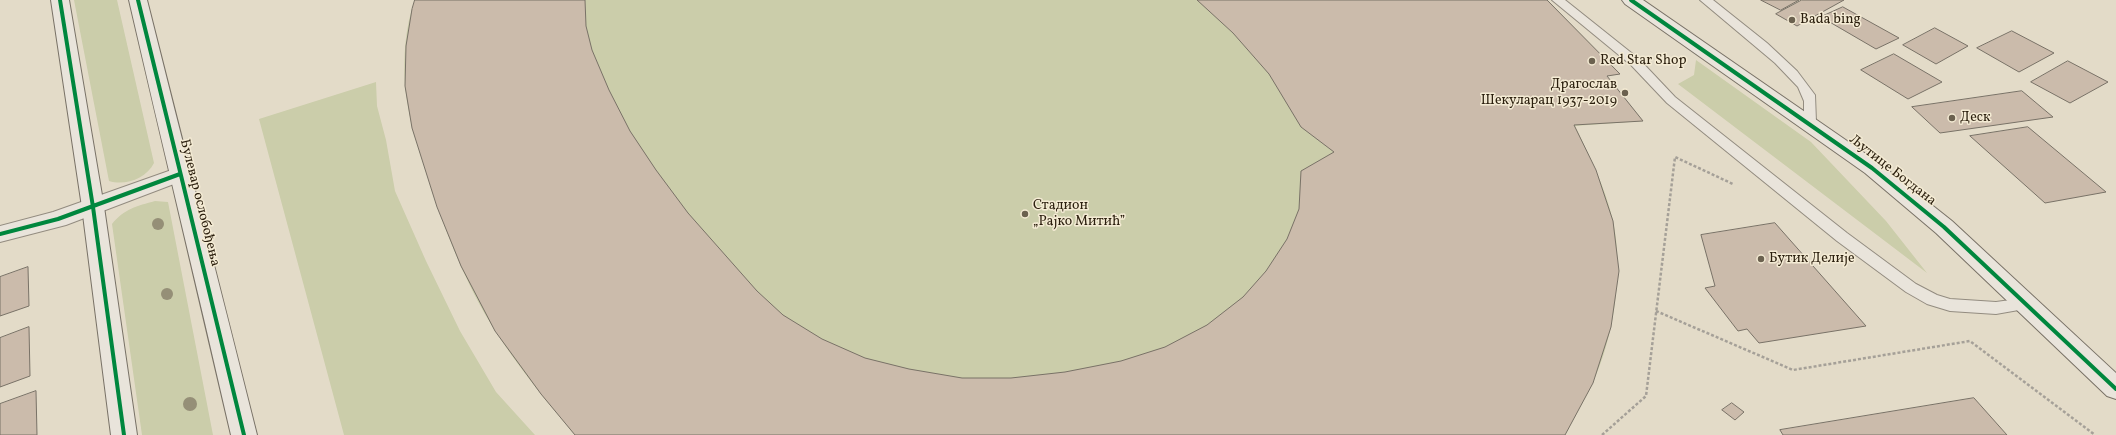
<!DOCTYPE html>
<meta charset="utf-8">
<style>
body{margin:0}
canvas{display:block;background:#e3dbc8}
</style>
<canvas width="2116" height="435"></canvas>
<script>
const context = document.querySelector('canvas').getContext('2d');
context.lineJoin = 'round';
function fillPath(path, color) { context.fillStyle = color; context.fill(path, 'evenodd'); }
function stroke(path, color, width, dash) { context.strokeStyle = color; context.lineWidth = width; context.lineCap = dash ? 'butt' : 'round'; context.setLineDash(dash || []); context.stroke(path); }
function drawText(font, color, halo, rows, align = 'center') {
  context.font = font + ' Vollkorn,serif'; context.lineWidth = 3; context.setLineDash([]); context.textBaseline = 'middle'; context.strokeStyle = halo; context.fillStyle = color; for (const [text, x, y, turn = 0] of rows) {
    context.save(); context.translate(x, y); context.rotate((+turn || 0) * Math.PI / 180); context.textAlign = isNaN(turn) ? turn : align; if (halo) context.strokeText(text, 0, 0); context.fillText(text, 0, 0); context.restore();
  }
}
fillPath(new Path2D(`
 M74,0H117L154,163C146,179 125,186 109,181Z
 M415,0H1547L1620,74L1607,76L1643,121L1575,126C1589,156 1606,188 1613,221C1624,270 1614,339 1592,384C1584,401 1574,418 1565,435H575C547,402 519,368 496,332C465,284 444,228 427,174C417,145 408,117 405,86C403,59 405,26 415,0Z
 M1696,60L1811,142L1886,221L1927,273L1678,84L1694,75Z
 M376,82L377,106L386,140L395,191L426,261L460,331L496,392L535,435H344L259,119Z
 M155,201L168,202L213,435H142L112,224C124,209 137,206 155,201Z`), '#cbcdaa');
const building = new Path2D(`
 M415,0H585L586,26L592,50L609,90L630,131L656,170L688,213L757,291L783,315L822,339L865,358L909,369L962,378H1011L1065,372L1121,361L1165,347L1207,325L1243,297L1266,271L1287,239L1299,209L1301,171L1334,152L1301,127L1269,74L1233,33L1197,0H1547L1620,74L1607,76L1643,121L1574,125L1596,170L1613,221L1619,271L1611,327L1593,383L1565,435H575L541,394L495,331L461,266L437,207L412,128L405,86L406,46L412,9Z
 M1761,0H1799L1781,10Z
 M1802,0H1844L1797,26L1776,14Z
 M1843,7L1899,38L1876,49L1821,17Z
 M1935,28L1968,46L1936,64L1903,45Z
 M2012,31L2054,53L2019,72L1977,48Z
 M1894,54L1942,82L1908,99L1861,70Z
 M2068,61L2108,82L2070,103L2031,82Z
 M2022,91L2053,117L1940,133L1912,107Z
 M2028,127L2106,192L2045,203L1970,136Z
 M1775,223L1866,326L1759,343L1747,329L1738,331L1705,288L1715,286L1701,235Z
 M28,267L29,306L0,316V277Z
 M29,327L30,376L0,387V338Z
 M36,391L37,435H0V404Z
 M1974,398L2007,435H1783L1780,430Z
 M1732,403L1744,412L1735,420L1722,410Z`);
fillPath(building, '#cbbbab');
stroke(building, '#797267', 1);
const lane = new Path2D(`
 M1552,0H1565L1639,59L1675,97L1847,233L1916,284L1937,295L1950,299L1996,302L2025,298L2030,300L2033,304L2030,308L1996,314L1950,311L1927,304L1906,292L1837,241L1667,103L1631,65Z
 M1700,0H1713L1767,43L1797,71L1815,95L1816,122L1815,125H1805L1804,122V101L1798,87L1775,63Z`);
const street = new Path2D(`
 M180,167L187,169L191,174L187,179L66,225L0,242V226L53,212Z`);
const secondary = new Path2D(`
 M51,0H69L104,207L137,435H111L82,207Z
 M129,0H147C183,145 221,290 257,435H231C198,290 162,145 129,0Z
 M1622,0H1643L1879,163L1952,221L2116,373V399L2107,396L1936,233L1865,173L1625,4Z`);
stroke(lane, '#938c80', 2);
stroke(street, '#938c80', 2);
stroke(secondary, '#797267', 2);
stroke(new Path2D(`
 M1656,311L1793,370L1970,341L2095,435
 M1602,435L1646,396L1675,157L1733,184`), '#a5a098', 2.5, [3, 2]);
fillPath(lane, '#e9e4db');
fillPath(street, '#e9e4db');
fillPath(secondary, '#e9e4db');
stroke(new Path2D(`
 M60,0L93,207L124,435
 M138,0C173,145 210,290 244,435
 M1631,0L1872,168L1944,227L2116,389
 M0,234L58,219L180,174`), '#00873e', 4);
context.fillStyle = '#958f77';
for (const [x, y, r] of [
 [158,224,6],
 [167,294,6],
 [190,404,7]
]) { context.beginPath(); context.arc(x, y, r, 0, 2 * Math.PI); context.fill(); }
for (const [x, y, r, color] of [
 [1792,20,4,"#6b614f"],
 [1592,61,4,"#6b614f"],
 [1625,93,4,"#6b614f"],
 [1952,118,4,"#6b614f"],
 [1025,214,4,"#6b614f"],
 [1761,259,4,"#6b614f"]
]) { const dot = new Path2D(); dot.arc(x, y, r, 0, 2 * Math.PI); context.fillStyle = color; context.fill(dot); stroke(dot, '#f4ebd4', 1.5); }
drawText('14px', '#2b1f0e', '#f4ebd4', [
 ["Bada bing",1800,20],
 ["Red Star Shop",1600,61],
 ["Драгослав",1617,85,"right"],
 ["Шекуларац 1937-2019",1617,101,"right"],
 ["Деск",1960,118],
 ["Стадион",1033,206],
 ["„Рајко Митић”",1033,222],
 ["Бутик Делије",1769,259]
], 'left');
drawText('14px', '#2b1f0e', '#f4ebd4', [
 ["Љутице Богдана",1892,171,38],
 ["Булевар ослобођења",199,203,76]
]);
</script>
